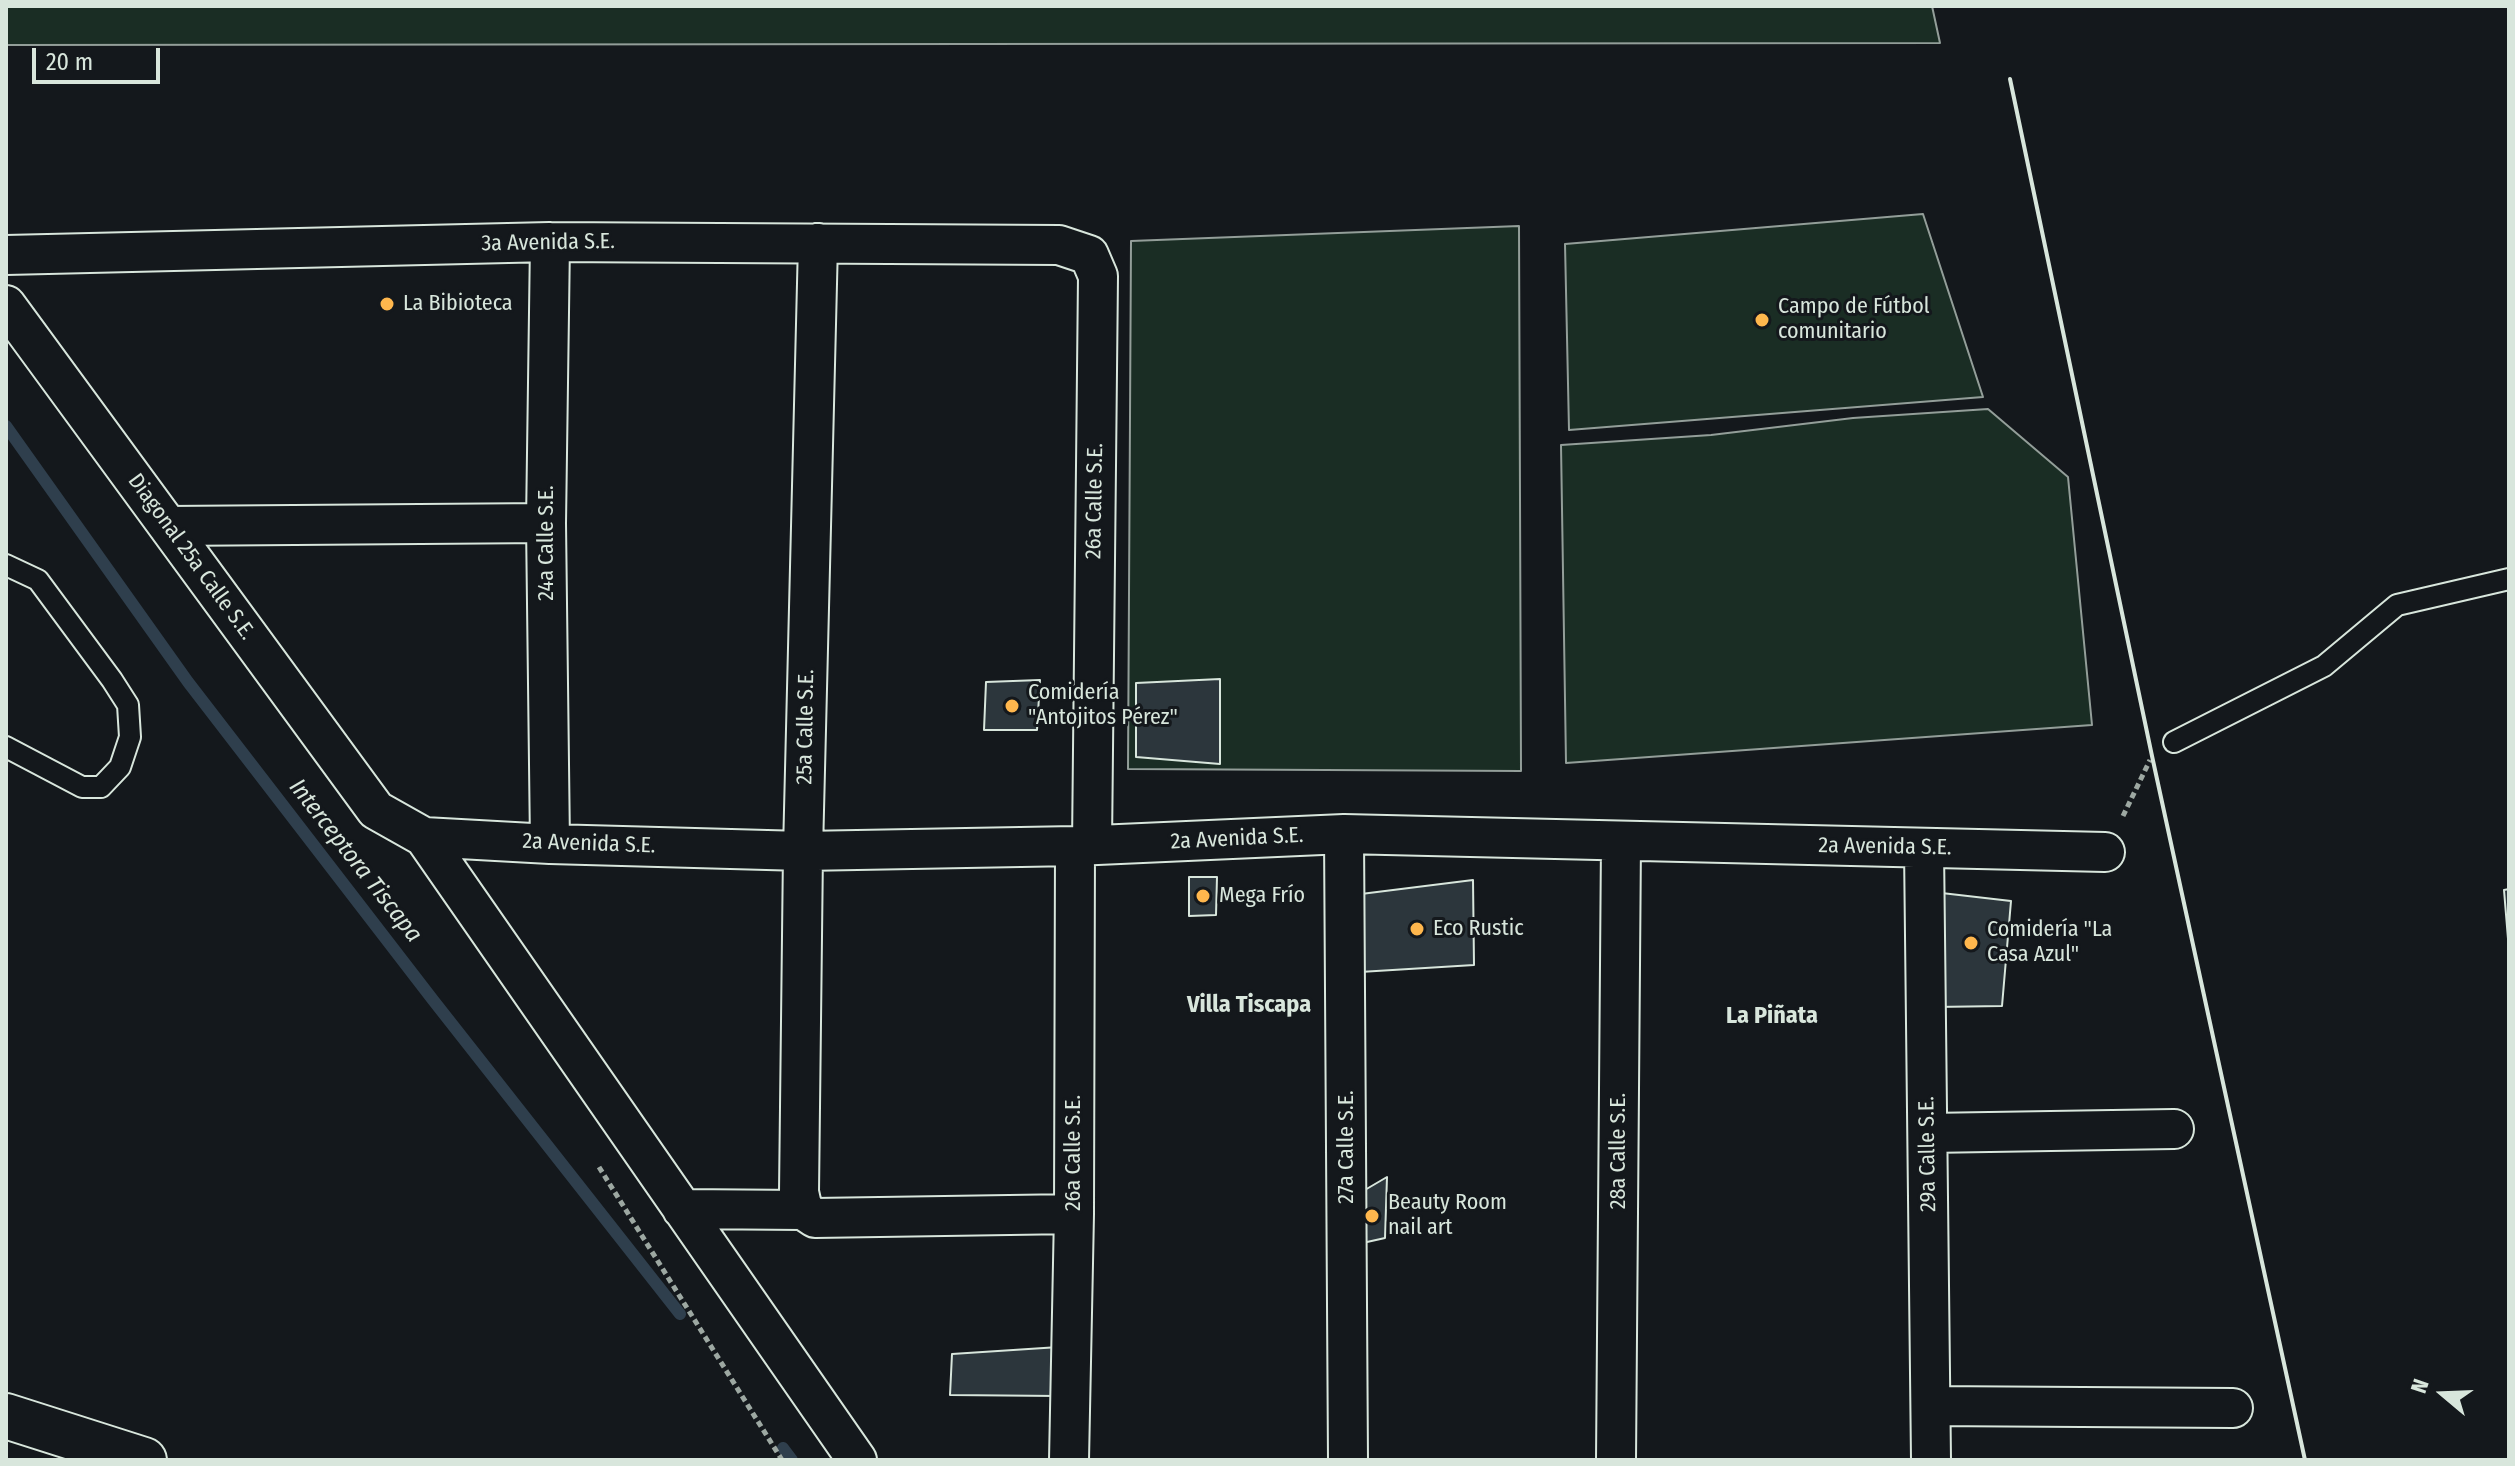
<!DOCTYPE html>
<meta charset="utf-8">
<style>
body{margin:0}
#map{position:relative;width:2515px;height:1466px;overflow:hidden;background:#14181c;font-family:"Fira Sans Condensed",sans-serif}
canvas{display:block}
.frame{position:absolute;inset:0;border:8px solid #d8e6dc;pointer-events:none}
.north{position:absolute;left:2403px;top:1354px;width:80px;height:80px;-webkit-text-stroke:6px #14181c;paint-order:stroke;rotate:289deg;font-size:22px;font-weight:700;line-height:32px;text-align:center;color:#d8e6dc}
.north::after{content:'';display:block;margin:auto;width:28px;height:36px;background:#d8e6dc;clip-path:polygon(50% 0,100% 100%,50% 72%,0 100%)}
.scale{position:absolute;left:32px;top:48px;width:128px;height:36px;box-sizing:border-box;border:4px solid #d8e6dc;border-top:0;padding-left:10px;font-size:24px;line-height:28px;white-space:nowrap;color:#d8e6dc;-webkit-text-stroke:6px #14181c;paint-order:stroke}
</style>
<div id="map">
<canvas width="2515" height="1466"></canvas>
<div class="frame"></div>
<div class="north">N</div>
<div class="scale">20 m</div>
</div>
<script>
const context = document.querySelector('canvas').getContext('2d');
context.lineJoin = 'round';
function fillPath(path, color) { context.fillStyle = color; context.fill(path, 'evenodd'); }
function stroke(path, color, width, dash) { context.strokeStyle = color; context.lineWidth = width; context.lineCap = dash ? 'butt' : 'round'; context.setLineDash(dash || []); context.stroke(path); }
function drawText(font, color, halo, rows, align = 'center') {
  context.font = font + ' "Fira Sans Condensed",sans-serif'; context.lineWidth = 6; context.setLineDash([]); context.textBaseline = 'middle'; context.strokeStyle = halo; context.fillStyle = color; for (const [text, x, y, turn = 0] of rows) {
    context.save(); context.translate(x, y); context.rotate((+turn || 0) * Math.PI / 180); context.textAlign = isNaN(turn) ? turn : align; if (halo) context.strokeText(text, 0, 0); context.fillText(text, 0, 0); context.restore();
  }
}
const green = new Path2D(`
 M6,6H1932L1940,43L6,45Z
 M1923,214L1983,397L1569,430L1565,244Z
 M1519,226L1521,771L1128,769L1131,241Z
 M1988,409L2068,477L2092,725L1566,763L1561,445L1711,435L1853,418Z`);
fillPath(green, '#1a2d24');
stroke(green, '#939e99', 2);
stroke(new Path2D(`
 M6,426L188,682L433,1000L680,1314
 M783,1448L792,1460`), '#2f3f4d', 12);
const building = new Path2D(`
 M1220,679V764L1136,757V683Z
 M1040,680L1037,730H984L986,682Z
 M1189,877H1217L1216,915L1189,916Z
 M1473,880L1474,965L1360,972L1361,894Z
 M2509,889V951L2504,890Z
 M1933,892L2011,901L2002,1006L1934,1007Z
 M1387,1177L1385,1238L1358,1244V1194Z
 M1059,1347L1058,1396L950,1395L952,1354Z`);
fillPath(building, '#2c363c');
stroke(building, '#d8e6dc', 2);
const service = new Path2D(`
 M6,565L38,580L112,680L128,705L130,737L120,767L101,787H82L6,747
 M2174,742L2324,666L2397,605L2509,579`);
const minor = new Path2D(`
 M550,242L546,523L550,844
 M6,255L550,242L1059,245L1089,255L1098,276L1092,845
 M6,305L376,810L424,837L550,844L803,851L1075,846L1344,834L2105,852
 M168,526L546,523
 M1344,834L1348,1460
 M424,837L857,1460
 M1924,848L1931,1460
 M1928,1133L2174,1129
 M682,1209L803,1210L815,1218L1074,1214
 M803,1210L799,1192L803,851L818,243
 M1931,1406L2233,1408
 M1069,1460L1074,1214L1075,846
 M1616,1460L1621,841`);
const secondary = new Path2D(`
 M6,1416L144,1460`);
stroke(service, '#d8e6dc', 24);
stroke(minor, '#d8e6dc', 42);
stroke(secondary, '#d8e6dc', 48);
stroke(new Path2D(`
 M2123,816L2150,760
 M599,1167L782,1460`), '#9da8a2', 5, [6, 4]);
stroke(service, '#14181c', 20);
stroke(minor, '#14181c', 38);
stroke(secondary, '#14181c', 44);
stroke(new Path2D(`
 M2010,79L2152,756L2305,1460`), '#d8e6dc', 4);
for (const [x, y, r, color] of [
 [387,304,8,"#ffb74d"],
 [1762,320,8,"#ffb74d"],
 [1012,706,8,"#ffb74d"],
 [1203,896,8,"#ffb74d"],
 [1417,929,8,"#ffb74d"],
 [1971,943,8,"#ffb74d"],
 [1372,1216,8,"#ffb74d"]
]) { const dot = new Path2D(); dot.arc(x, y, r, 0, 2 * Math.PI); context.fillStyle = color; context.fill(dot); stroke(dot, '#14181c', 3); }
drawText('22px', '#d8e6dc', '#14181c', [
 ["3a Avenida S.E.",548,243,-1],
 ["26a Calle S.E.",1095,501,-89],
 ["24a Calle S.E.",547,543,-90],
 ["Diagonal 25a Calle S.E.",191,557,54],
 ["25a Calle S.E.",806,727,-89],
 ["2a Avenida S.E.",1237,839,-3],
 ["2a Avenida S.E.",589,844,2],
 ["2a Avenida S.E.",1885,847,1],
 ["27a Calle S.E.",1347,1147,-90],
 ["28a Calle S.E.",1619,1151,-90],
 ["26a Calle S.E.",1074,1153,-90],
 ["29a Calle S.E.",1928,1154,-91]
]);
drawText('22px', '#d8e6dc', '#14181c', [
 ["La Bibioteca",403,304],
 ["Campo de Fútbol",1778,307],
 ["comunitario",1778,332],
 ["Comidería",1028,693],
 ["\"Antojitos Pérez\"",1028,718],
 ["Mega Frío",1219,896],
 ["Eco Rustic",1433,929],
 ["Comidería \"La",1987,930],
 ["Casa Azul\"",1987,955],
 ["Beauty Room",1388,1203],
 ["nail art",1388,1228]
], 'left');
drawText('italic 24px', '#d8e6dc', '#14181c', [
 ["Interceptora Tiscapa",355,861,52]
]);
drawText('bold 24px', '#d8e6dc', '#14181c', [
 ["Villa Tiscapa",1249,1005],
 ["La Piñata",1772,1016]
]);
</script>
